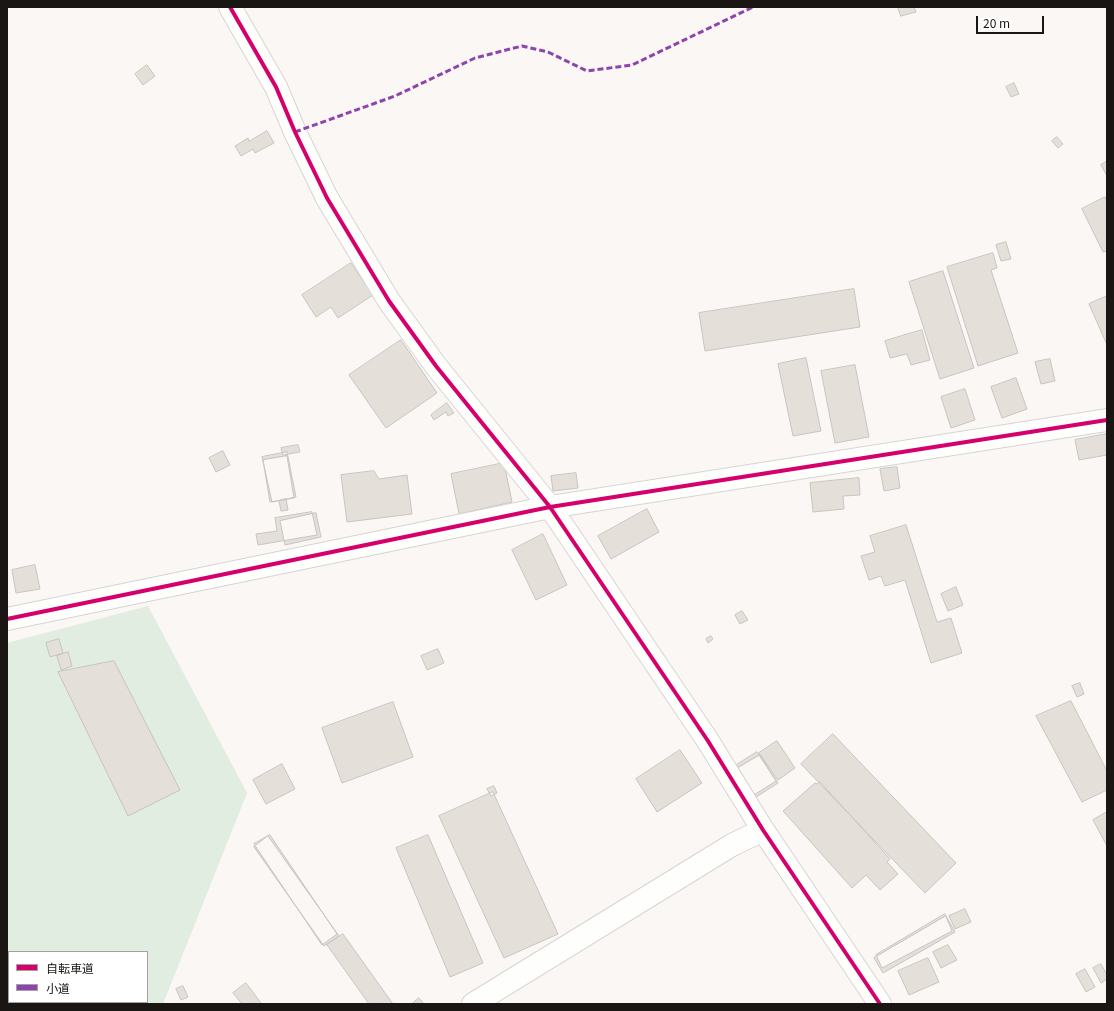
<!DOCTYPE html>
<meta charset="utf-8">
<style>
body{margin:0}
#map{position:relative;width:1114px;height:1011px;overflow:hidden;background:#faf7f4;font-family:Georgia,"Noto Sans JP",serif}
canvas{display:block}
.frame{position:absolute;inset:0;border:8px solid #191613;pointer-events:none}
.legend{position:absolute;left:8px;top:951px;width:140px;height:52px;box-sizing:border-box;background:#fff;border:1px solid #a3a2a1;margin:0;padding:5px 7px;list-style:none;font-size:12px;color:#191613}
.legend li{display:flex;align-items:center;gap:8px;height:20px}
.legend b{width:20px;border:1px solid #a3a2a1}
.scale{position:absolute;left:976px;top:16px;width:68px;height:18px;box-sizing:border-box;border:2px solid #191613;border-top:0;padding-left:5px;font-size:12px;line-height:14px;white-space:nowrap;color:#191613;-webkit-text-stroke:3px #fff;paint-order:stroke}
</style>
<div id="map">
<canvas width="1114" height="1011"></canvas>
<div class="frame"></div>
<ul class="legend">
<li><b style="height:5px;background:#d6006c"></b>自転車道</li>
<li><b style="height:5px;background:#8e44ad"></b>小道</li>
</ul>
<div class="scale">20 m</div>
</div>
<script>
const context = document.querySelector('canvas').getContext('2d');
context.lineJoin = 'round';
function fillPath(path, color) { context.fillStyle = color; context.fill(path, 'evenodd'); }
function stroke(path, color, width, dash) { context.strokeStyle = color; context.lineWidth = width; context.lineCap = dash ? 'butt' : 'round'; context.setLineDash(dash || []); context.stroke(path); }
fillPath(new Path2D(`
 M148,606L247,793L163,1004H7V643ZM9,952H147V1002H9Z`), '#e0ede0');
const building = new Path2D(`
 M898,7H914L916,12L901,16Z
 M147,65L155,76L143,85L135,74Z
 M1014,83L1019,94L1011,97L1006,87Z
 M267,131L274,143L255,153L253,149L241,156L235,146L248,138L249,141Z
 M1057,137L1063,144L1058,148L1052,141Z
 M1107,161V176L1101,165Z
 M1105,197L1107,202V251L1103,252L1082,209Z
 M1006,242L1011,259L1001,261L996,245Z
 M993,253L997,268L991,270L1018,353L978,366L947,267Z
 M351,263L373,295L338,318L331,307L316,317L302,295Z
 M943,271L974,368L940,379L909,282Z
 M854,289L860,327L705,351L699,313Z
 M1107,296V345L1089,304Z
 M922,330L930,360L911,365L907,354L890,358L885,341Z
 M401,340L437,393L386,428L349,375Z
 M806,358L821,431L793,436L778,364Z
 M1050,359L1055,381L1041,384L1035,362Z
 M855,365L869,437L835,443L821,371Z
 M1016,378L1027,409L1002,418L991,387Z
 M965,389L975,420L951,428L941,397Z
 M447,403L454,413L448,416L446,412L434,420L431,415Z
 M1107,434V455L1079,460L1075,440Z
 M298,445L300,452L283,455L281,448Z
 M223,451L230,465L216,472L209,458Z
 M287,452L296,497L272,502L262,457Z
 M287,456L294,498L270,502L263,460Z
 M504,463L512,502L459,514L451,474Z
 M897,467L900,488L884,491L880,469Z
 M374,471L379,479L407,475L412,514L347,522L341,475Z
 M576,473L578,488L553,491L551,476Z
 M859,478L860,495L843,496L844,509L813,512L810,483Z
 M286,499L288,510L281,511L279,501Z
 M647,509L659,532L611,559L598,536Z
 M312,512L317,535L258,545L256,534L277,531L275,518Z
 M316,513L321,537L285,545L280,521Z
 M906,525L937,622L951,618L962,653L931,663L905,580L885,586L881,576L869,580L861,556L875,552L870,536Z
 M543,534L567,585L536,600L512,550Z
 M35,565L40,589L16,593L12,570Z
 M956,587L963,605L948,611L941,594Z
 M742,611L748,620L740,624L735,615Z
 M711,636L713,639L708,643L706,639Z
 M59,639L63,653L50,657L46,643Z
 M438,649L444,663L427,670L421,656Z
 M68,652L72,666L61,670L57,656Z
 M114,661L180,790L128,816L58,672Z
 M1080,683L1084,694L1077,697L1072,686Z
 M1071,701L1107,771V790L1082,802L1036,716Z
 M393,702L413,757L342,783L322,728Z
 M833,734L956,863L925,893L801,764Z
 M777,741L795,768L778,780L759,753Z
 M680,750L702,783L657,812L636,779Z
 M757,752L776,781L754,795L735,766Z
 M760,755L778,783L756,797L738,768Z
 M282,764L295,789L266,804L253,780Z
 M820,782L890,859L887,862L898,874L880,890L866,875L852,888L783,811L815,783L817,784Z
 M494,786L497,793L491,796L487,789Z
 M493,792L558,934L504,958L439,816Z
 M1107,812V846L1093,820Z
 M270,835L337,934L322,945L254,844Z
 M428,835L483,963L450,977L396,848Z
 M268,836L339,936L324,946L254,847Z
 M965,909L971,922L955,929L949,916Z
 M945,914L952,931L882,968L876,955Z
 M946,916L955,932L883,973L874,958Z
 M343,934L393,1004H369L327,945Z
 M948,945L957,960L941,968L933,952Z
 M928,958L939,982L909,995L898,971Z
 M1101,964L1107,975V979L1101,983L1093,968Z
 M1085,969L1095,987L1086,992L1076,974Z
 M246,983L261,1003L260,1004H242L233,993Z
 M183,986L188,997L181,1000L176,989Z
 M419,998L424,1004H412Z`);
fillPath(building, '#e4e0d9');
stroke(building, '#c7c4c1', 1);
const minor = new Path2D(`
 M230,7L276,87L295,132L327,198L389,301L436,366L550,507L708,741L763,830L880,1004
 M7,619L550,507L1107,420
 M473,1004L732,845L763,830`);
stroke(minor, '#d7d5d2', 24);
stroke(minor, '#fefefd', 22);
stroke(new Path2D(`
 M295,132L395,96L475,58L522,46L548,52L587,71L632,65L753,7`), '#8e44ad', 3, [6, 3]);
stroke(new Path2D(`
 M230,7L276,87L295,132L327,198L389,301L436,366L550,507L708,741L763,830L880,1004
 M7,619L550,507L1107,420`), '#d6006c', 4);
</script>
